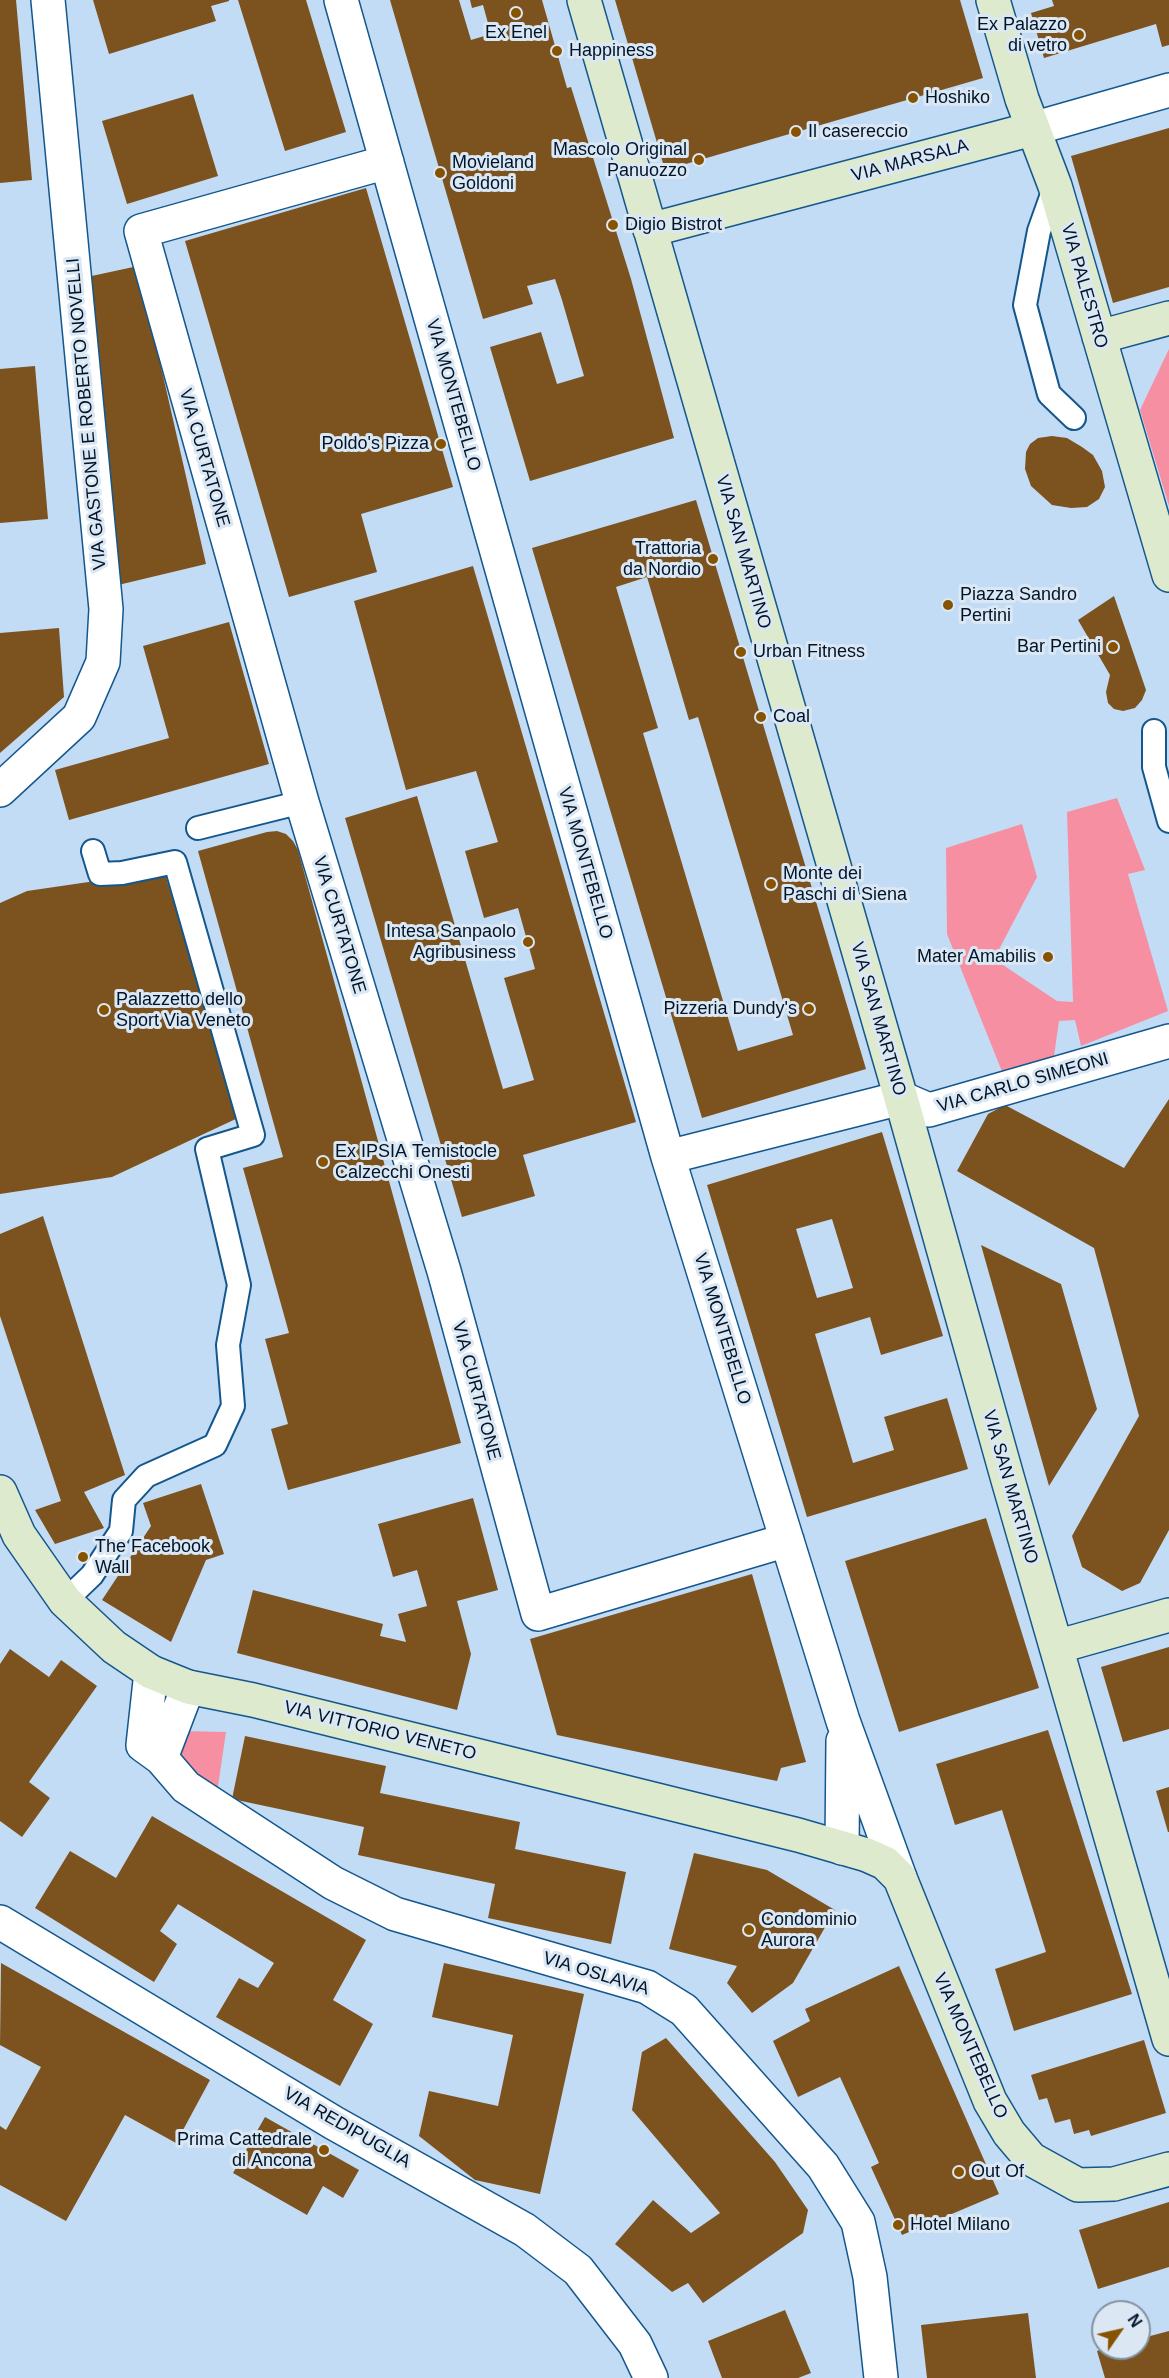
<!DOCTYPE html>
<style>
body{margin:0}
#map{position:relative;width:1169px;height:2378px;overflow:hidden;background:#c3dcf5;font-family:Helvetica,sans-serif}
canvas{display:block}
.north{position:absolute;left:1091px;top:2300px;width:60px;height:60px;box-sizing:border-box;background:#dbe8f4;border:2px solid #8393a3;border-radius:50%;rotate:56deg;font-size:16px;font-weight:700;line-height:24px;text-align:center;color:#00142a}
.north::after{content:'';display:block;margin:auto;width:21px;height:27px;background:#875300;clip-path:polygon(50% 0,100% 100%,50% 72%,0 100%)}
</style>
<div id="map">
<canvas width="1169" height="2378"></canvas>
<div class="north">N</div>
</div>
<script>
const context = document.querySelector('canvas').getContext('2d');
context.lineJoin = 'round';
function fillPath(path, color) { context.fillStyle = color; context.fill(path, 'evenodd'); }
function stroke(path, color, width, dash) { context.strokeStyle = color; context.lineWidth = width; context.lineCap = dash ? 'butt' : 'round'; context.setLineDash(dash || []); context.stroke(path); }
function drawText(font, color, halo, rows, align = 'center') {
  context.font = font + ' Helvetica,sans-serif'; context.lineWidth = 6; context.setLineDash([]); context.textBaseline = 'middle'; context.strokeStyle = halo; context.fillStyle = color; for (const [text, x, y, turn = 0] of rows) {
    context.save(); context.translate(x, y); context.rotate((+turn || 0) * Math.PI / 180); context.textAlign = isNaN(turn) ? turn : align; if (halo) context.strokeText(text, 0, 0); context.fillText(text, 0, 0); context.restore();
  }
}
fillPath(new Path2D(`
 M1169,349V506L1140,410Z
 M1117,798L1145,870L1128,874L1168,1011L1081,1046L1075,1020L1059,1021L1054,1056L1003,1074L947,934L946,848L1022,824L1037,877L994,959L1057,1001L1073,1002L1067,812Z
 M180,1731L226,1732L217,1793L173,1764Z`), '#f68fa2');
fillPath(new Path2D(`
 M0,0H16L32,180L0,183Z
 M93,0H229V1L211,6L216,21L109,54Z
 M238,0H306L346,132L285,151Z
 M390,0H459L471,40L491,34L483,5L472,8L470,0H542L567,88L571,87L631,279L674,438L530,481L490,347L541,332L557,384L584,376L562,300L555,279L527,286L533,304L483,319Z
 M615,0H960L983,78L665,170Z
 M1052,0H1169V45L1162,47L1156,24L1044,58L1031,13L1054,6Z
 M193,94L218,176L127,204L102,121Z
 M1169,128V287L1113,303L1071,156Z
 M366,188L453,487L361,514L377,572L289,597L185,241Z
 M138,266L206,564L114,586L87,277Z
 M35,366L48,519L0,523V369Z
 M1052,436L1067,438L1082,447L1093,455L1102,471L1105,487L1099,499L1087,507L1071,508L1052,505L1031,486L1025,469L1026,452L1030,444L1038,438Z
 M696,500L866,1069L702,1118L532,548ZM647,577L689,720L698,717L793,1035L738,1051L643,733L658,728L616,587Z
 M473,566L636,1122L523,1155L535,1196L462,1217L345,818L417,796L503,1089L534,1080L504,978L535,969L518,908L484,918L465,851L498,842L476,771L406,790L354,601Z
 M1114,596L1146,690L1142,700L1135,708L1123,711L1114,709L1108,703L1106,692L1110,675L1078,620Z
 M229,622L269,764L69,820L55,770L169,738L143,646Z
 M59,628L64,697L0,753V633Z
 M277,831L286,834L293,841L298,850L461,1443L288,1490L271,1429L288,1424L265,1339L289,1333L243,1168L283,1157L198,851L267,832Z
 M164,871L240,1117L112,1177L0,1194V903L27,891Z
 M1169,1099V1530L1140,1583L1122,1591L1082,1567L1072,1536L1139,1416L1094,1248L957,1171L988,1114L1005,1105L1124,1168Z
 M882,1132L943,1336L881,1355L870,1317L815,1334L853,1463L894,1450L884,1417L947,1398L968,1469L807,1517L707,1185ZM832,1219L853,1288L817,1298L796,1229Z
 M43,1216L125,1475L84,1492L104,1528L55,1544L35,1510L61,1501L0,1316V1234Z
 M981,1245L1061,1284L1097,1409L1049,1486Z
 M201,1484L224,1554L206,1560L171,1642L102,1600L151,1526L143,1503Z
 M473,1498L498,1590L457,1601L471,1654L457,1710L237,1653L253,1590L383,1624L380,1636L406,1642L398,1614L427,1606L417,1570L393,1577L378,1524Z
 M986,1518L1039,1688L899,1732L845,1561Z
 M752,1574L806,1762L781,1768L777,1781L557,1735L530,1639Z
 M1169,1647V1729L1123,1742L1101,1667Z
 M10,1649L49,1677L61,1660L97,1686L29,1782L50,1798L22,1837L0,1821V1664Z
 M1048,1730L1132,1994L1014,2031L995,1969L1046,1952L1002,1810L955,1825L936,1764Z
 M245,1736L386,1766L380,1793L520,1822L515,1849L626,1872L611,1944L488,1918L495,1884L358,1855L364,1827L232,1799Z
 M1169,1787V1832H1168L1156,1791Z
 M152,1816L366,1940L333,2000L373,2024L340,2086L216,2017L239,1978L258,1988L274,1963L178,1904L160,1931L177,1944L154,1982L35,1908L70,1851L116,1878Z
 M694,1853L767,1870L835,1910L793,1983L752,2013L727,1983L737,1966L669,1949Z
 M1,1963L210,2080L176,2143L125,2115L66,2221L0,2185V2126L6,2130L41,2067L0,2045Z
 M444,1963L584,1994L540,2194L475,2180L419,2136L429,2091L498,2106L513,2035L432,2017Z
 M899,1966L999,2194L902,2235L871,2167L879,2163L840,2077L798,2097L773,2041L810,2021L805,2009Z
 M666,2038L775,2162L808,2210L803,2233L703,2303L688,2283L672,2292L615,2244L653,2200L691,2233L720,2213L632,2110L642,2052Z
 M1144,2040L1166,2113L1091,2136L1089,2130L1074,2134L1070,2119L1055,2123L1047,2098L1039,2100L1031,2075Z
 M265,2117L359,2170L343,2198L323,2186L307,2215L233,2173Z
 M1169,2202V2267L1098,2289L1079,2230Z
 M785,2310L811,2373L798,2378H722L708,2341Z
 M1028,2313L1036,2378H927L921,2325Z
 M1169,2331V2378H1105L1097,2351L1106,2348H1139V2339Z`), '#7c521e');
const lane = new Path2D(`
 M1055,186L1039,231L1025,305L1049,394L1074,418
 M1154,731V767L1169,821
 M198,828L302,802
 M65,1601L92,1575L121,1531L124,1500L146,1476L215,1445L233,1406L228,1345L239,1285L207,1149L253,1135L175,862L122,873L100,874L93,851`);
const street = new Path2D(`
 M341,0L668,1157L843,1721L900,1878
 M1032,129L1169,90
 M387,162L141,231L302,802L444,1271L538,1614L787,1540
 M0,790L79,717L103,662L106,609L48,0
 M668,1157L901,1098L929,1110L1169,1041
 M151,1672L143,1745L161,1758
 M188,1687L161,1758L186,1787L333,1883L395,1914L647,1987L684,2010L823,2166L858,2222L870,2277L881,2378
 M842,1848L843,1741
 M0,1922L334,2123L525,2230L578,2270L635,2344L651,2378`);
const secondary = new Path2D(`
 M584,0L901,1098L1008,1480L1169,2039
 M993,0L1022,99L1055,186L1169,575
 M650,230L1032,129
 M1099,337L1169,318
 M0,1492L19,1535L65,1601L114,1647L151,1672L188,1687L253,1700L798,1835L867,1855L885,1863L900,1878L990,2101L1009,2133L1031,2159L1078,2185L1114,2184L1169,2169
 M1056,1647L1169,1615`);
stroke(lane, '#14578d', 26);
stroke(street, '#14578d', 36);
stroke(secondary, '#14578d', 36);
stroke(lane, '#fff', 22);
stroke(street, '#fff', 33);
stroke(secondary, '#ddeacd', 33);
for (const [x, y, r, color] of [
 [516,13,6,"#875300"],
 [1079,35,6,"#875300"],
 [557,51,6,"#875300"],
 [913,98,6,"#875300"],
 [796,132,6,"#875300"],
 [699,160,6,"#875300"],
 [440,173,6,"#875300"],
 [613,225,6,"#875300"],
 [441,444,6,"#875300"],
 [713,559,6,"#875300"],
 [948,605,6,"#875300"],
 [1113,647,6,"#875300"],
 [741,652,6,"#875300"],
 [761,717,6,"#875300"],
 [771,884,6,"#875300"],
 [528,942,6,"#875300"],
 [1048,957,6,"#875300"],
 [809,1009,6,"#875300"],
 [104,1010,6,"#875300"],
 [323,1162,6,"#875300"],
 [83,1557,6,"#875300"],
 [749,1930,6,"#875300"],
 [324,2150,6,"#875300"],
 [959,2172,6,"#875300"],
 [898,2225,6,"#875300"]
]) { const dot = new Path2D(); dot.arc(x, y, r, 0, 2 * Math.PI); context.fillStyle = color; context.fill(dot); stroke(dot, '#dbe8f4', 2); }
drawText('18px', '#00142a', '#dbe8f4', [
 ["Ex Palazzo",1067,25,"right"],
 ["di vetro",1067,46,"right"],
 ["Ex Enel",516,33,"center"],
 ["Happiness",569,51],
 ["Hoshiko",925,98],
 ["Il casereccio",808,132],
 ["Mascolo Original",687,150,"right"],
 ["Panuozzo",687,171,"right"],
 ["Movieland",452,163],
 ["Goldoni",452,184],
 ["Digio Bistrot",625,225],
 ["Poldo's Pizza",429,444,"right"],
 ["Trattoria",701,549,"right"],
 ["da Nordio",701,570,"right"],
 ["Piazza Sandro",960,595],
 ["Pertini",960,616],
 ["Bar Pertini",1101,647,"right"],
 ["Urban Fitness",753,652],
 ["Coal",773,717],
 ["Monte dei",783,874],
 ["Paschi di Siena",783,895],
 ["Intesa Sanpaolo",516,932,"right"],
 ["Agribusiness",516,953,"right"],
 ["Mater Amabilis",1036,957,"right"],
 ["Palazzetto dello",116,1000],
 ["Sport Via Veneto",116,1021],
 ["Pizzeria Dundy's",797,1009,"right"],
 ["Ex IPSIA Temistocle",335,1152],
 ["Calzecchi Onesti",335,1173],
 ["The Facebook",95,1547],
 ["Wall",95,1568],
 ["Condominio",761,1920],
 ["Aurora",761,1941],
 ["Prima Cattedrale",312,2140,"right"],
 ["di Ancona",312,2161,"right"],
 ["Out Of",971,2172],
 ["Hotel Milano",910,2225]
], 'left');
drawText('18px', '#00142a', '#dbe8f4', [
 ["VIA MARSALA",910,161,-15],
 ["VIA PALESTRO",1084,286,74],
 ["VIA MONTEBELLO",453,395,74],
 ["VIA GASTONE E ROBERTO NOVELLI",87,414,-95],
 ["VIA CURTATONE",204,458,74],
 ["VIA SAN MARTINO",743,552,74],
 ["VIA MONTEBELLO",585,863,74],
 ["VIA CURTATONE",339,925,73],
 ["VIA SAN MARTINO",878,1019,74],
 ["VIA CARLO SIMEONI",1023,1083,-16],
 ["VIA MONTEBELLO",722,1329,73],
 ["VIA CURTATONE",476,1391,75],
 ["VIA SAN MARTINO",1010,1487,74],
 ["VIA VITTORIO VENETO",380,1731,14],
 ["VIA OSLAVIA",596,1974,17],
 ["VIA MONTEBELLO",970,2046,66],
 ["VIA REDIPUGLIA",347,2128,30]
]);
</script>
